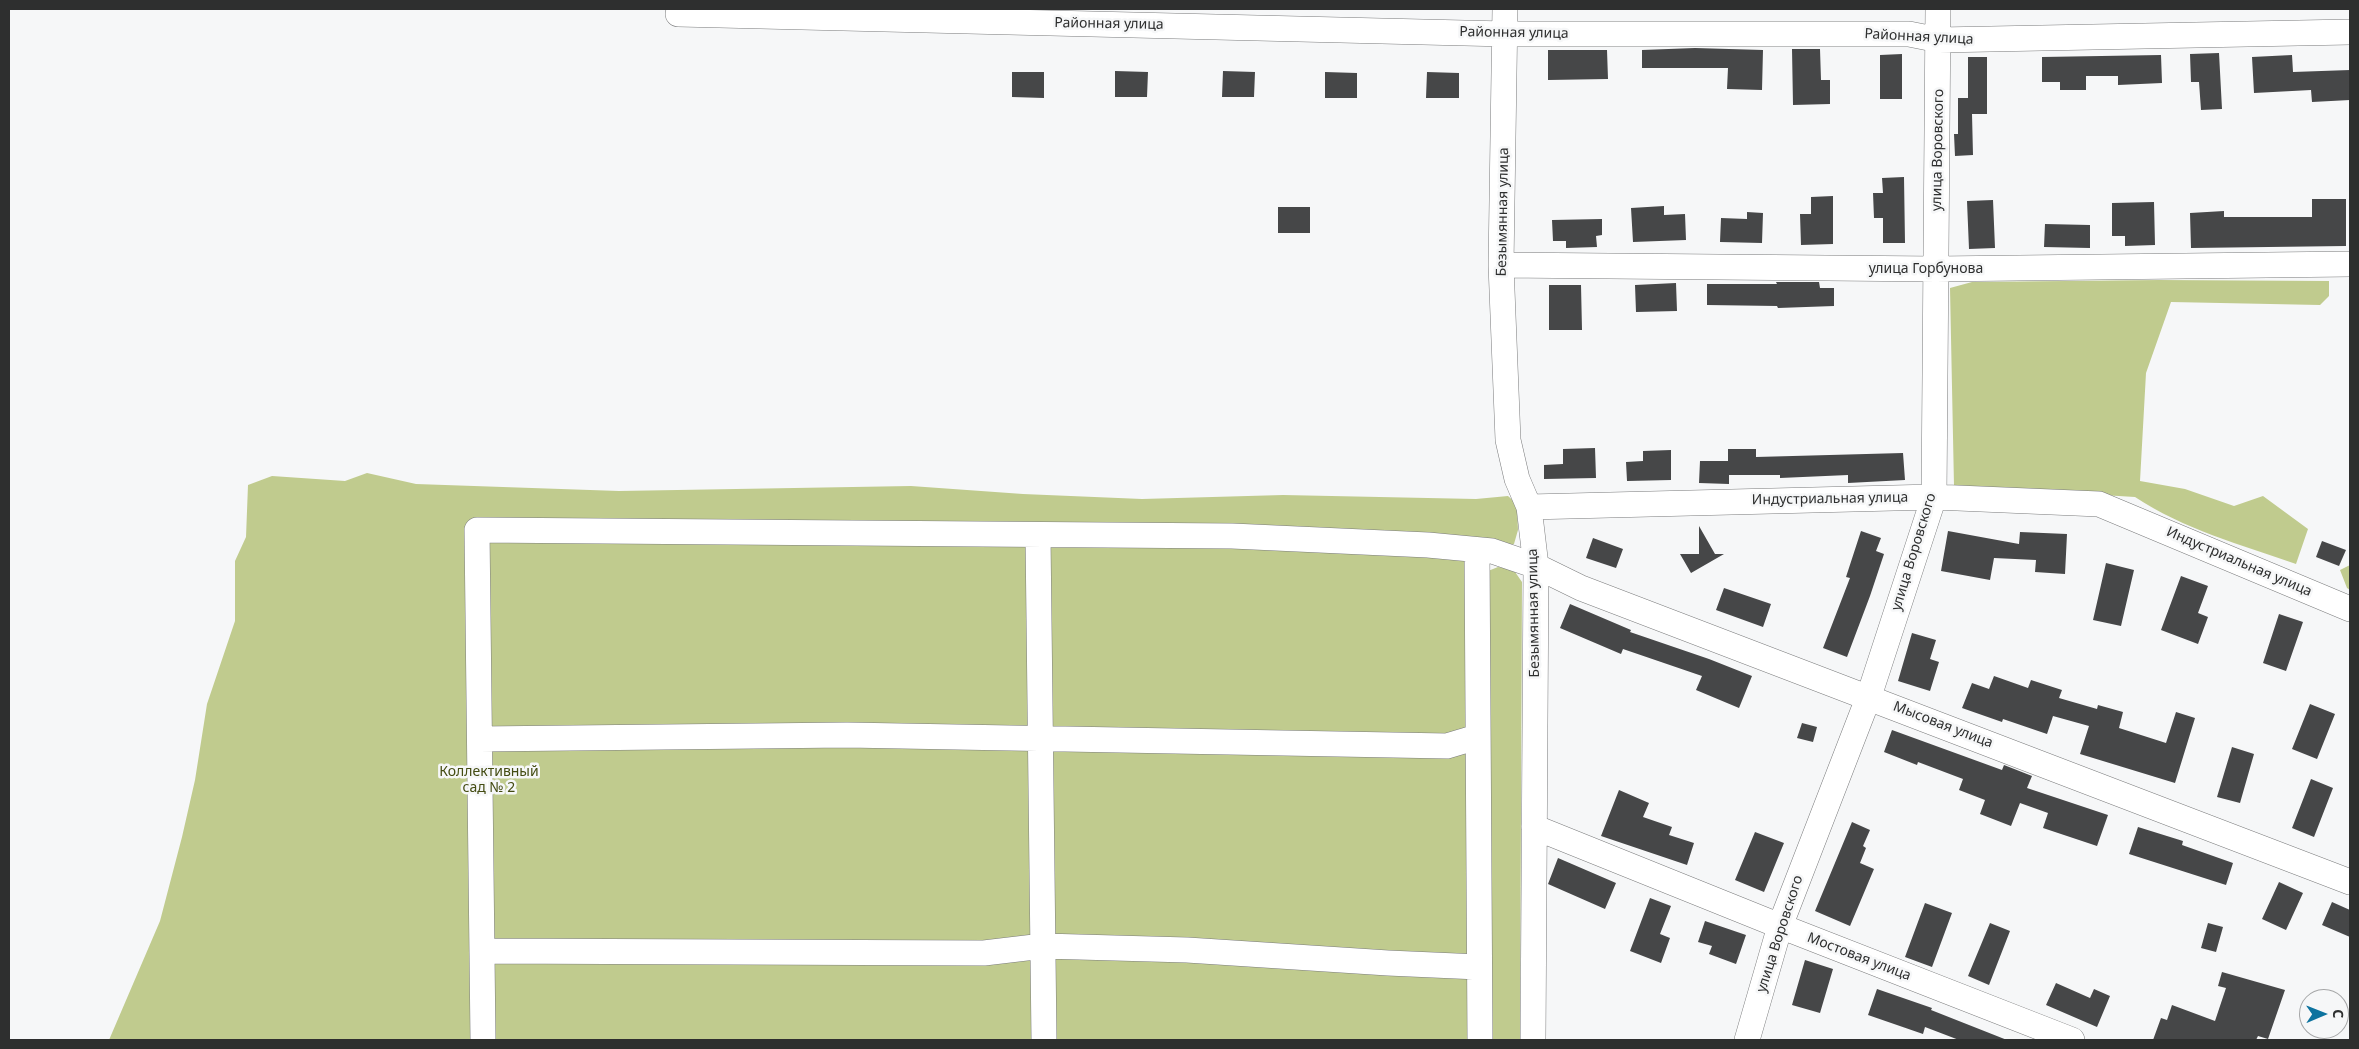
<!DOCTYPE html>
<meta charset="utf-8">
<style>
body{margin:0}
#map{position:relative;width:2359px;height:1049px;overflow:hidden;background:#f6f7f8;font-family:"Noto Sans",sans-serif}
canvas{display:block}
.frame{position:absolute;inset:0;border:10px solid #2e2f2f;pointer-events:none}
.north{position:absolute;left:2299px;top:989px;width:50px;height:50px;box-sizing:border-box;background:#f6f7f8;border:1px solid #a6a7a8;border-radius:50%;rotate:89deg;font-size:14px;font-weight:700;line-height:20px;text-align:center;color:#2e2f2f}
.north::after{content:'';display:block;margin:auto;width:18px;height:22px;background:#0d739f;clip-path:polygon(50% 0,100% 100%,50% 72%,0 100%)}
</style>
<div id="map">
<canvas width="2359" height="1049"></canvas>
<div class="frame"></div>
<div class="north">С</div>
</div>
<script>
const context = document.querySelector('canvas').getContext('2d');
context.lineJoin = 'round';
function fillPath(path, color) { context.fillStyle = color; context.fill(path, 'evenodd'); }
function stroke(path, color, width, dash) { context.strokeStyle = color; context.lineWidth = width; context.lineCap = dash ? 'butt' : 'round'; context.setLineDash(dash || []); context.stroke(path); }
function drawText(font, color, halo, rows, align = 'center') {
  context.font = font + ' "Noto Sans",sans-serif'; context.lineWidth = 5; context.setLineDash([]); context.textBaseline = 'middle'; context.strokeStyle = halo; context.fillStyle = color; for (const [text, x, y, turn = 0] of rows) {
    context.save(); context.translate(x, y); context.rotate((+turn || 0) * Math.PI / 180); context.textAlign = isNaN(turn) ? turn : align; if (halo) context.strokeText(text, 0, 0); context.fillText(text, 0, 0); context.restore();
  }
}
fillPath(new Path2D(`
 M2159,280L2329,281V296L2320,305L2171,302L2146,373L2140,481L2185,489L2234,506L2263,496L2308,529L2296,564C2242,545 2183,529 2135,497L1954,486L1950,288L1972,282Z
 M367,473L416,484L619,491L911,486L1023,494L1142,499L1283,495L1476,499L1508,496L1517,504L1518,530L1514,544L1505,547L1489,545L1483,573L1498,567L1513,569L1522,582L1520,1040H109L160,921L182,837L195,780L207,704L235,621V561L246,537L248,485L272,476L345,481Z
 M2350,565V590L2347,588L2340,570Z`), '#c0cb8e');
fillPath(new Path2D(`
 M1695,48L1763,50L1762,90L1727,89L1728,68H1642V50Z
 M1792,49H1820L1821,80H1830V104L1793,105Z
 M1548,50H1607L1608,79L1548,80Z
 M2219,53L2222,109L2201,110L2199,82H2191L2190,54Z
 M1902,54V99H1880V55Z
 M2161,55L2162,83L2118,85V76H2086V90H2060V82H2042V57Z
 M2292,55L2293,72L2350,70V100L2312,102L2311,90L2254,93L2252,57Z
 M1968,57H1987V114H1972L1973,155L1955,156L1954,134H1958V98H1968Z
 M1115,71L1148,72L1147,97H1115Z
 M1223,71L1255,72L1254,97H1222Z
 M1012,72H1044V98L1012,97Z
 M1325,72L1357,73V98H1325Z
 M1427,72L1459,73V98H1426Z
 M1904,177L1905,243H1883V218H1874L1873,193H1883L1882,178Z
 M1833,196V244L1801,245L1800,214H1811V197Z
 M2312,199H2346V246L2191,248L2190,213L2224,211V217H2312Z
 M1993,200L1995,248L1969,249L1967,201Z
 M2154,202L2155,245L2125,246V236H2112V203Z
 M1664,206V215L1685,214L1686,240L1633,242L1631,208Z
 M1278,207H1310V233H1278Z
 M1747,212L1763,213L1762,243L1720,242L1721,218L1747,219Z
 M1602,219V235L1596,236L1597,247L1566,248V241H1553L1552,220Z
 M2045,224L2090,225V248L2044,247Z
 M1776,282H1819L1820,288H1834V306L1778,308L1777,306L1707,305V284H1777Z
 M1676,283L1677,311L1636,312L1635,285Z
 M1549,285H1581L1582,330H1549Z
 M1595,448L1596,478L1544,479V465L1563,464V449Z
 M1728,449H1756V457L1903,453L1905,480L1848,483V475L1780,478V475H1729V484L1699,483L1700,461H1728Z
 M1671,450V480L1627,481L1626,462L1643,461V451Z
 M1699,526L1715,554H1724L1691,573L1680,554H1699Z
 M1861,531L1881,538L1876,551L1884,554L1870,596L1847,657L1823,648L1850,578L1846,577Z
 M1948,531L2019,544L2020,532L2067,534L2065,574L2035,572L2036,560L1994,558L1990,580L1941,571Z
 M1593,538L1623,549L1616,568L1586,558Z
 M2322,541L2346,550L2339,566L2316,557Z
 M2106,563L2134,570L2121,626L2093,620Z
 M2181,576L2208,586L2198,613L2208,617L2198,644L2161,630Z
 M1724,588L1771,604L1763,627L1716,610Z
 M1570,604L1631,630L1630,632L1709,659L1752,676L1739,708L1696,690L1702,676L1623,649L1621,654L1560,628Z
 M2279,614L2303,622L2286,671L2263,663Z
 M1912,633L1936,640L1930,659L1939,662L1930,691L1898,681Z
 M1994,676L2028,688L2031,680L2062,690L2059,698L2097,709L2098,705L2123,712L2119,728L2166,743L2176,712L2195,718L2175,783L2080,754L2089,726L2053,716L2047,734L2003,719L2002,722L1962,708L1972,683L1989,689Z
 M2310,704L2335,714L2317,759L2292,749Z
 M1802,723L1817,727L1813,742L1797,738Z
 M1892,730L2002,770L2004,765L2032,776L2027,788L2108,815L2097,846L2043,828L2048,813L2020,803L2011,826L1980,814L1985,800L1959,790L1963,779L1918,762L1917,765L1884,752Z
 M2232,747L2254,754L2240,803L2217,797Z
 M2311,779L2333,788L2314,837L2292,828Z
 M1619,790L1649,803L1643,817L1672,827L1669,835L1694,843L1687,865L1601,836Z
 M1852,822L1870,830L1863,846L1866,848L1860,863L1874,869L1850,926L1815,911Z
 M2138,827L2183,841L2182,845L2233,863L2226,885L2129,854Z
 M1755,832L1784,843L1764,892L1735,880Z
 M1558,858L1616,883L1605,909L1548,884Z
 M2279,882L2303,893L2286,930L2262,919Z
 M1650,898L1671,906L1660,934L1670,938L1661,963L1630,951Z
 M2332,902L2350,910V937L2322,925Z
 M1925,903L1952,913L1932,967L1905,957Z
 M1705,921L1746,935L1736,964L1709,954L1712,946L1698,942Z
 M1990,923L2010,931L1989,985L1968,976Z
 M2208,923L2223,927L2216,952L2201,948Z
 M1805,960L1833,969L1820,1013L1792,1005Z
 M2222,972L2285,990L2268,1039L2258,1036L2256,1040H2153L2161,1018L2167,1020L2172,1005L2215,1021L2226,988L2218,986Z
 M2056,983L2090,998L2094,989L2110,996L2097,1027L2046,1005Z
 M1877,989L1932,1008L1931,1010L2007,1040H1959L1925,1027L1923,1034L1868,1015Z`), '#464748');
const minor = new Path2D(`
 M1505,9L1501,265L1508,440L1517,479L1529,507L1536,566L1533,1040
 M678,14L1506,34H1909L1939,40L2350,32
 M1501,265L1936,269L2350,264
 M1529,507L1934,497L2099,504L2350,609
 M1038,536L1044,1040
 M1477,550L1480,1040
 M480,739L847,735L1447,746L1477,737
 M1534,827L1780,926L2072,1040
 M483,951L984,953L1043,946L1187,950L1388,963L1479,967
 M483,1040L477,530L1232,536L1428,545L1492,551L1536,566L1581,588L2350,882
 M1747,1040L1780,926L1869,696L1934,497L1938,9`);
stroke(minor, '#7b7c7d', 26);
stroke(minor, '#fff', 25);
drawText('14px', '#2e2f2f', '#f6f7f8', [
 ["Районная улица",1109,24,1],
 ["Районная улица",1514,33,1],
 ["Районная улица",1919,37,3],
 ["улица Воровского",1938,150,-89],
 ["Безымянная улица",1503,212,-89],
 ["улица Горбунова",1926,269],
 ["Индустриальная улица",1830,499,-1],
 ["улица Воровского",1914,552,-73],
 ["Индустриальная улица",2239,562,23],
 ["Безымянная улица",1534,613,-91],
 ["Мысовая улица",1943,725,21],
 ["улица Воровского",1780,934,-72],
 ["Мостовая улица",1859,957,21]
]);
drawText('14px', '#444c12', '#f6f7f8', [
 ["Коллективный",489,772],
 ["сад № 2",489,788]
]);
</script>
